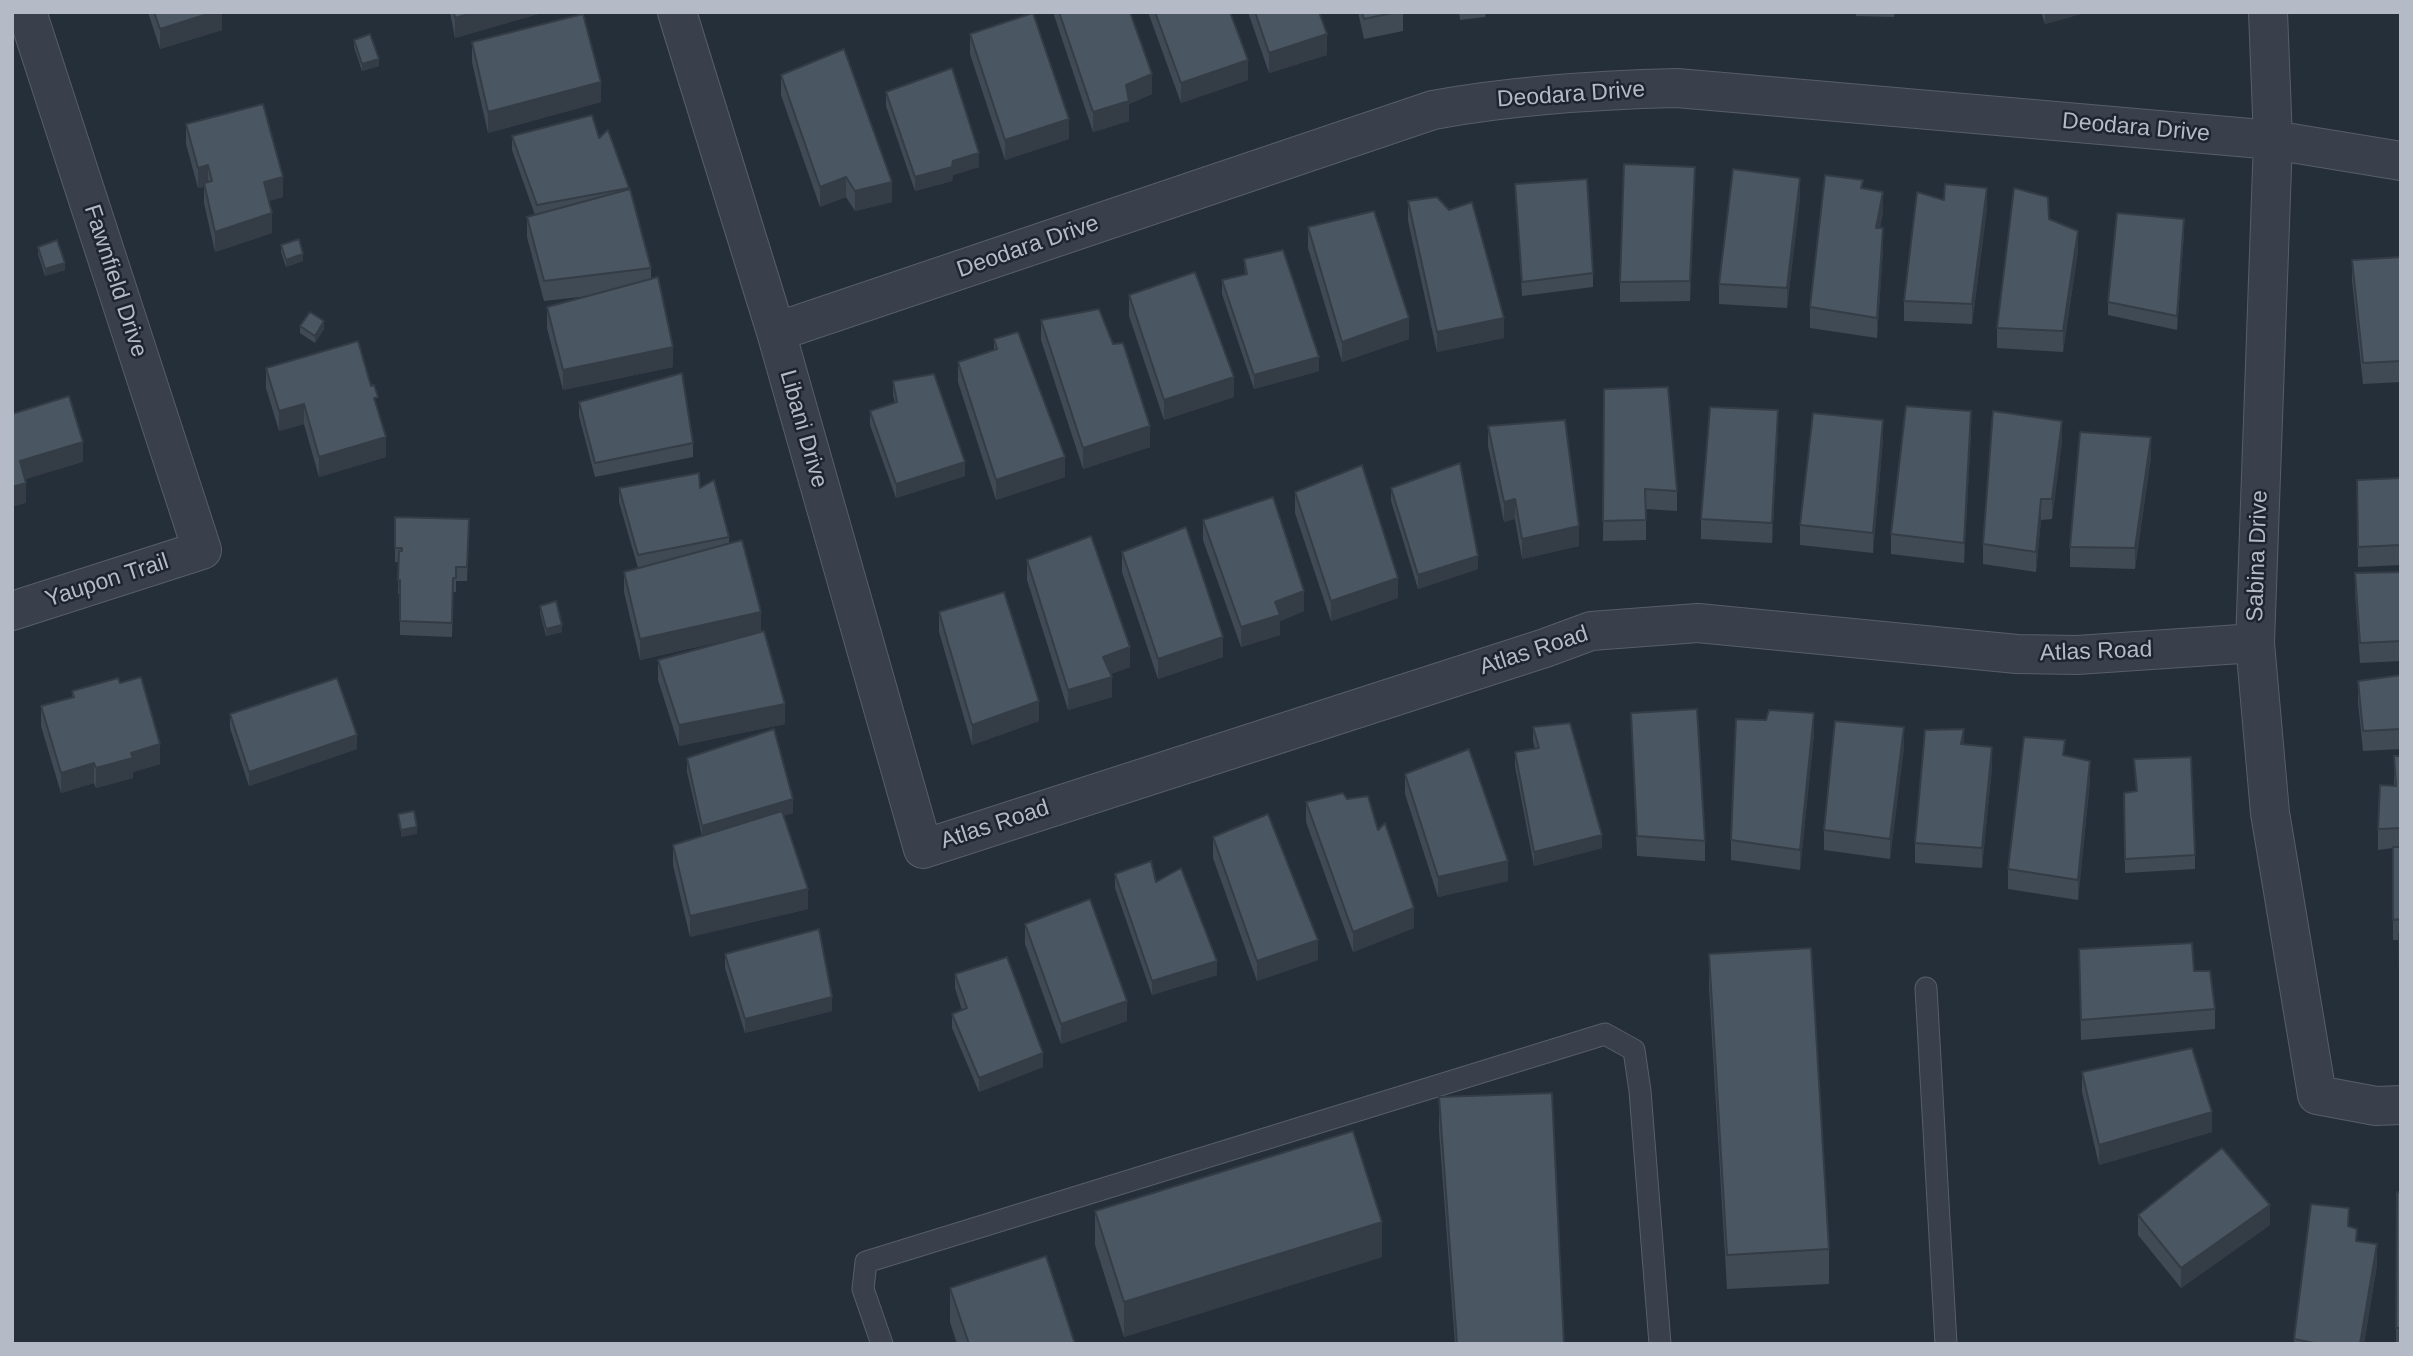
<!DOCTYPE html>
<style>
body{margin:0}
#map{position:relative;width:2413px;height:1356px;overflow:hidden;background:#252f3a;font-family:Helvetica,sans-serif}
canvas{display:block}
.frame{position:absolute;inset:0;border:14px solid #b4bbc6;pointer-events:none}
</style>
<div id="map">
<canvas width="2413" height="1356"></canvas>
<div class="frame"></div>
</div>
<script>
const context = document.querySelector('canvas').getContext('2d');
context.lineJoin = 'round';
function stroke(path, color, width, dash) { context.strokeStyle = color; context.lineWidth = width; context.lineCap = dash ? 'butt' : 'round'; context.setLineDash(dash || []); context.stroke(path); }
function fillPath(path, color) { context.fillStyle = color; context.fill(path, 'evenodd'); }
function drawText(font, color, halo, rows, align = 'center') {
  context.font = font + ' Helvetica,sans-serif'; context.lineWidth = 5; context.setLineDash([]); context.textBaseline = 'middle'; context.strokeStyle = halo; context.fillStyle = color; for (const [text, x, y, turn = 0] of rows) {
    context.save(); context.translate(x, y); context.rotate((+turn || 0) * Math.PI / 180); context.textAlign = isNaN(turn) ? turn : align; if (halo) context.strokeText(text, 0, 0); context.fillText(text, 0, 0); context.restore();
  }
}
const lane = new Path2D(`
 M1926,988L1946,1344
 M882,1344L863,1289L866,1262L1605,1034L1634,1050L1640,1091L1660,1344`);
const street = new Path2D(`
 M677,12L776,332L923,849L1545,648L1591,631L1698,623L2017,654L2077,655L2255,643
 M2268,12L2273,140L2255,643L2270,813L2317,1095L2376,1106L2401,1105
 M776,332L1433,110C1514,95 1594,90 1677,88L2273,140L2401,161
 M12,611L202,550L27,12`);
stroke(lane, '#575e69', 23);
stroke(street, '#575e69', 40);
stroke(lane, '#39404b', 21);
stroke(street, '#39404b', 38);
fillPath(new Path2D(`
 M148,12H222V30L160,49Z
 M450,12H545L455,38Z
 M1053,12H1130L1152,94L1129,104V121L1093,132Z
 M1148,12H1230L1248,80L1181,103Z
 M1248,12H1319L1327,55L1269,73Z
 M1358,12H1412L1403,14V31L1364,39Z
 M1459,12H1486L1485,17L1460,20Z
 M1856,12H1895L1894,17L1856,16Z
 M2041,12H2088L2045,24Z
 M970,34L1069,139L1005,160L970,54Z
 M354,40L379,66L362,71L354,47Z
 M472,42L601,102L488,133L472,62Z
 M781,75L892,202L855,211L846,197L820,207L781,95Z
 M886,92L979,167L953,175L952,181L915,191L886,106Z
 M186,124L283,197L269,201L272,233L215,252L204,203V187L198,188L186,144Z
 M512,136L599,138L629,188L651,268V278L673,367L563,390L547,328V307L589,296L544,301L527,237V217L535,215L512,150Z
 M1515,184L1593,273V287L1522,296Z
 M1695,187L1690,301L1620,302V282Z
 M1863,188L1883,212L1880,228L1883,248L1877,338L1810,328V307Z
 M1800,198L1787,308L1719,304V284Z
 M1944,200L1987,208L1972,324L1904,321V301Z
 M1408,201L1504,338L1437,352L1408,221Z
 M2049,219L2078,251L2063,352L1997,348V328Z
 M1308,227L1409,339L1342,362L1308,248Z
 M2184,233L2177,330L2108,315V302Z
 M281,245L303,261L286,267L281,252Z
 M38,247L65,270L45,276L38,254Z
 M2401,257V382L2363,384L2352,281V260Z
 M1244,259L1319,371L1254,389L1222,294V280L1245,274Z
 M1129,295L1234,397L1164,420L1129,316Z
 M1041,320L1150,447L1083,469L1041,340Z
 M300,326L324,329L315,343L300,333Z
 M994,339L1065,477L996,500L958,382V362L994,350Z
 M266,368L378,410L386,457L319,477L304,424L279,431L266,388Z
 M893,381L965,476L896,498L870,425V411L895,403L893,395Z
 M1604,389L1677,491V511L1646,509V540L1603,541Z
 M579,402L693,443V457L595,477L579,416Z
 M1488,426L1579,546L1522,559L1515,519L1504,522L1488,446Z
 M1778,430L1772,543L1701,539V519Z
 M1971,431L1964,563L1891,554V534Z
 M1883,440L1873,553L1800,545V525Z
 M2062,441L2052,519L2041,520L2036,572L1983,564V544Z
 M2151,457L2135,569L2070,567V547Z
 M2401,478V565L2358,567L2357,480Z
 M619,488H700L729,537V544L761,632L785,724L679,746L658,680V660L745,636L640,660L624,592V572L638,568L619,502Z
 M1391,488L1478,569L1418,589L1391,501Z
 M1295,492L1398,598L1331,621L1295,513Z
 M395,517L469,519L467,581H456V592H453L452,637L400,635V594H398L399,562H395Z
 M1203,520L1304,611L1280,621V635L1241,647L1203,540Z
 M1122,552L1223,657L1158,679L1122,572Z
 M1027,560L1130,667L1111,674L1112,697L1068,710L1027,580Z
 M2401,572V661L2360,663L2355,593V573Z
 M540,606L562,632L546,636L540,613Z
 M939,612L1039,721L972,745L939,632Z
 M2401,675V749L2363,751L2358,702V681Z
 M120,683L160,764L133,772V778L96,788L94,783L61,793L41,726V706L72,697V691Z
 M1631,713L1705,841V861L1637,856Z
 M230,714L357,749L249,786L230,728Z
 M1533,727L1602,848L1534,866L1515,766V752L1535,749L1533,741Z
 M1814,734L1800,870L1731,860V840Z
 M1964,744L1992,767L1982,868L1915,863V843Z
 M1904,747L1890,859L1824,850V830Z
 M2065,756L2090,781L2078,900L2008,889V869Z
 M2394,756H2401L2400,996L2399,940H2393V848L2378,850V829L2394,786Z
 M687,758L793,813L783,816L808,909L690,937L673,865V845L702,836L687,772Z
 M2134,759L2195,855V869L2125,873L2124,793L2136,791Z
 M1405,774L1508,881L1438,897L1405,794Z
 M1306,802L1378,830L1414,928L1353,952L1306,822Z
 M1213,837L1318,960L1257,981L1213,858Z
 M1115,874L1156,882L1217,975L1152,995L1115,888Z
 M1025,924L1127,1021L1061,1044L1025,944Z
 M2079,949L2194,971L2215,1009V1029L2081,1040Z
 M725,954L832,1011L745,1033L725,968Z
 M1709,954L1829,1249V1284L1727,1289L1709,988Z
 M955,974L1043,1067L979,1092L952,1028V1014L962,1010L955,988Z
 M2082,1072L2212,1132L2099,1165L2082,1092Z
 M1439,1097L1564,1344H1455L1439,1131Z
 M2397,1192L2401,1193V1344H2396Z
 M1095,1211L1382,1257L1124,1337L1095,1245Z
 M2138,1215L2270,1225L2181,1288L2138,1235Z
 M2349,1226L2357,1241L2377,1265L2364,1344H2294V1339Z
 M950,1288L1075,1344H957L950,1322Z`), '#404a55');
fillPath(new Path2D(`
 M214,12H222V30L160,49V29Z
 M475,12H545L455,38V18Z
 M2045,12H2088L2045,24Z
 M1327,34V55L1269,73V53Z
 M379,59V66L362,71V64Z
 M1248,60V80L1181,103V83Z
 M1152,74V94L1129,104V121L1093,132V112L1126,85Z
 M601,82V102L488,133V112Z
 M1069,119V139L1005,160V140Z
 M979,153V167L953,175L952,181L915,191V177L953,161Z
 M208,165V185L204,183V187L198,188V168Z
 M1695,167V187L1690,301V281Z
 M283,177V197L264,202V182Z
 M846,177V197L820,207V187Z
 M1800,178V198L1787,308V288Z
 M892,182V202L855,211V191Z
 M1987,188V208L1972,324V304Z
 M1883,192V212L1876,248V228Z
 M272,213V233L215,252V232Z
 M2184,219V233L2177,330V316Z
 M1883,228V248L1877,338V318Z
 M2078,231V251L2063,352V331Z
 M303,254V261L286,267V260Z
 M65,263V270L45,276V269Z
 M1409,318V339L1342,362V342Z
 M1504,318V338L1437,352V332Z
 M324,321V329L315,343V336Z
 M673,347V367L563,390V370Z
 M1319,357V371L1254,389V375Z
 M1234,377V397L1164,420V400Z
 M304,404V424L279,431V411Z
 M1778,410V430L1772,543V523Z
 M1971,411V431L1964,563V543Z
 M1883,420V440L1873,553V533Z
 M2062,421V441L2052,519V499Z
 M1150,426V447L1083,469V448Z
 M386,437V457L319,477V457Z
 M2151,437V457L2135,569V548Z
 M83,442V462L20,481V461Z
 M1065,457V477L996,500V480Z
 M965,462V476L896,498V484Z
 M26,483V503L12,507V487Z
 M1515,499V519L1504,522V502Z
 M2041,499V520L2036,572V552Z
 M1579,526V546L1522,559V539Z
 M1478,556V569L1418,589V575Z
 M1398,578V598L1331,621V601Z
 M1304,591V611L1280,621V635L1241,647V627L1275,602Z
 M761,612V632L640,660V639Z
 M562,625V632L546,636V629Z
 M1223,637V657L1158,679V659Z
 M1130,647V667L1103,677V657Z
 M1112,677V697L1068,710V690Z
 M1039,701V721L972,745V725Z
 M785,704V724L679,746V725Z
 M1814,713V734L1800,870V850Z
 M1904,727V747L1890,859V839Z
 M1964,729V749L1961,744Z
 M357,735V749L249,786V772Z
 M160,744V764L133,772V778L96,788V768L131,753Z
 M1992,747V767L1982,868V848Z
 M2090,761V781L2078,900V880Z
 M94,763V783L61,793V773Z
 M793,799V813L702,840V826Z
 M417,827V834L401,837V830Z
 M1602,835V848L1534,866V852Z
 M1508,861V881L1438,897V877Z
 M808,889V909L690,937V916Z
 M1414,908V928L1353,952V932Z
 M1318,940V960L1257,981V961Z
 M1217,961V975L1152,995V981Z
 M832,997V1011L745,1033V1019Z
 M1127,1001V1021L1061,1044V1024Z
 M1043,1053V1067L979,1092V1078Z
 M2212,1112V1132L2099,1165V1145Z
 M2270,1205V1225L2181,1288V1268Z
 M1382,1222V1257L1124,1337V1302Z
 M2377,1244V1265L2364,1344H2360Z`), '#343c45');
const building = new Path2D(`
 M154,12H214L160,29Z
 M454,12H475L455,18Z
 M1059,12H1130L1152,74L1126,85L1129,101L1093,112Z
 M1155,12H1230L1248,60L1181,83Z
 M1255,12H1319L1327,34L1269,53Z
 M1362,12H1397L1364,19Z
 M1033,13L1069,119L1005,140L970,34Z
 M583,14L601,82L488,112L472,42Z
 M370,34L379,59L362,64L354,40Z
 M844,49L892,182L855,191L846,177L820,187L781,75Z
 M952,68L979,153L953,161L952,167L915,177L886,92Z
 M263,104L283,177L264,182L272,213L215,232L204,183L212,181L208,165L198,168L186,124Z
 M592,115L599,138L608,130L629,188L537,205L512,136Z
 M1624,164L1695,167L1690,281L1620,282Z
 M1733,169L1800,178L1787,288L1719,284Z
 M1825,175L1863,180L1861,188L1883,192L1876,228H1883L1877,318L1810,307Z
 M1587,179L1593,273L1522,282L1515,184Z
 M1945,184L1987,188L1972,304L1904,301L1917,192L1944,200Z
 M2014,188L2048,197L2049,219L2078,231L2063,331L1997,328Z
 M630,189L651,268L544,281L527,217Z
 M1437,197L1449,210L1472,202L1504,318L1437,332L1408,201Z
 M1374,211L1409,318L1342,342L1308,227Z
 M2117,213L2184,219L2177,316L2108,302Z
 M299,239L303,254L286,260L281,245Z
 M57,240L65,263L45,269L38,247Z
 M1283,250L1319,357L1254,375L1222,280L1247,274L1244,259Z
 M2401,257V361L2363,363L2352,260Z
 M1195,272L1234,377L1164,400L1129,295Z
 M658,277L673,347L563,370L547,307Z
 M1099,309L1113,344L1123,343L1150,426L1083,448L1041,320Z
 M310,312L324,321L315,336L300,326Z
 M1018,332L1065,457L996,480L958,362L997,349L994,339Z
 M358,341L371,386L374,385L378,397L374,398L386,437L319,457L304,404L279,411L266,368Z
 M682,373L693,443L595,463L579,402Z
 M934,374L965,462L896,484L870,411L897,402L893,381Z
 M1668,387L1677,491L1645,489L1646,520L1603,521L1604,389Z
 M69,396L83,442L20,461L26,483L12,487V414Z
 M1906,406L1971,411L1964,543L1891,534Z
 M1710,407L1778,410L1772,523L1701,519Z
 M1993,411L2062,421L2052,499H2041L2036,552L1983,544Z
 M1813,413L1883,420L1873,533L1800,525Z
 M1565,420L1579,526L1522,539L1515,499L1504,502L1488,426Z
 M2080,432L2151,437L2135,548L2070,547Z
 M1460,463L1478,556L1418,575L1391,488Z
 M1362,465L1398,578L1331,601L1295,492Z
 M699,473L700,488L714,480L729,537L638,555L619,488Z
 M2401,478V545L2358,547L2357,480Z
 M1273,497L1304,591L1275,602L1280,615L1241,627L1203,520Z
 M395,517L469,519L467,567H456V578H453L452,623L400,621V580H398L399,551H402V548H395Z
 M1186,527L1223,637L1158,659L1122,552Z
 M1091,536L1130,647L1103,657L1112,677L1068,690L1027,560Z
 M742,540L761,612L640,639L624,572Z
 M2401,572V641L2360,643L2355,573Z
 M1004,592L1039,701L972,725L939,612Z
 M556,601L562,625L546,629L540,606Z
 M764,631L785,704L679,725L658,660Z
 M2401,675V729L2363,731L2358,681Z
 M141,677L160,744L131,753L133,758L96,768L94,763L61,773L41,706L74,697L72,691L118,678L120,683Z
 M337,678L357,735L249,772L230,714Z
 M1697,709L1705,841L1637,836L1631,713Z
 M1769,710L1814,713L1800,850L1731,840L1736,719L1766,720Z
 M1835,721L1904,727L1890,839L1824,830Z
 M1570,723L1602,835L1534,852L1515,752L1539,748L1533,727Z
 M774,729L793,799L702,826L687,758Z
 M1964,729L1961,744L1992,747L1982,848L1915,843L1925,730Z
 M2024,737L2065,740L2063,755L2090,761L2078,880L2008,869Z
 M1469,749L1508,861L1438,877L1405,774Z
 M2394,756H2401V828L2378,829L2380,785L2396,786Z
 M2191,757L2195,855L2125,859L2124,793L2137,791L2134,759Z
 M1343,793L1347,799L1368,796L1378,830L1385,823L1414,908L1353,932L1306,802Z
 M414,811L417,827L401,830L398,814Z
 M782,811L808,889L690,916L673,845Z
 M1268,814L1318,940L1257,961L1213,837Z
 M2393,847H2401V919L2393,920Z
 M1151,861L1156,882L1181,868L1217,961L1152,981L1115,874Z
 M1090,899L1127,1001L1061,1024L1025,924Z
 M819,929L832,997L745,1019L725,954Z
 M2399,934H2401L2400,976Z
 M2192,943L2194,971H2210L2215,1009L2081,1020L2079,949Z
 M1811,948L1829,1249L1727,1255L1709,954Z
 M1007,957L1043,1053L979,1078L952,1014L967,1008L955,974Z
 M2192,1048L2212,1112L2099,1145L2082,1072Z
 M1552,1093L1564,1344H1457L1439,1097Z
 M1353,1131L1382,1222L1124,1302L1095,1211Z
 M2222,1148L2270,1205L2181,1268L2138,1215Z
 M2397,1192L2401,1193V1328H2396Z
 M2311,1204L2349,1208L2348,1226L2357,1229L2356,1241L2377,1244L2360,1344H2319L2294,1339Z
 M1046,1256L1075,1344H969L950,1288Z`);
fillPath(building, '#4b5663');
stroke(building, '#343c45', 2);
drawText('23px', '#b4bbc6', '#1e2530', [
 ["Deodara Drive",1571,95,-4],
 ["Deodara Drive",2136,128,5],
 ["Deodara Drive",1028,247,-19],
 ["Fawnfield Drive",115,281,72],
 ["Libani Drive",803,429,74],
 ["Sabina Drive",2258,556,-88],
 ["Yaupon Trail",107,581,-18],
 ["Atlas Road",1534,651,-18],
 ["Atlas Road",2096,652,-2],
 ["Atlas Road",995,825,-18]
]);
</script>
